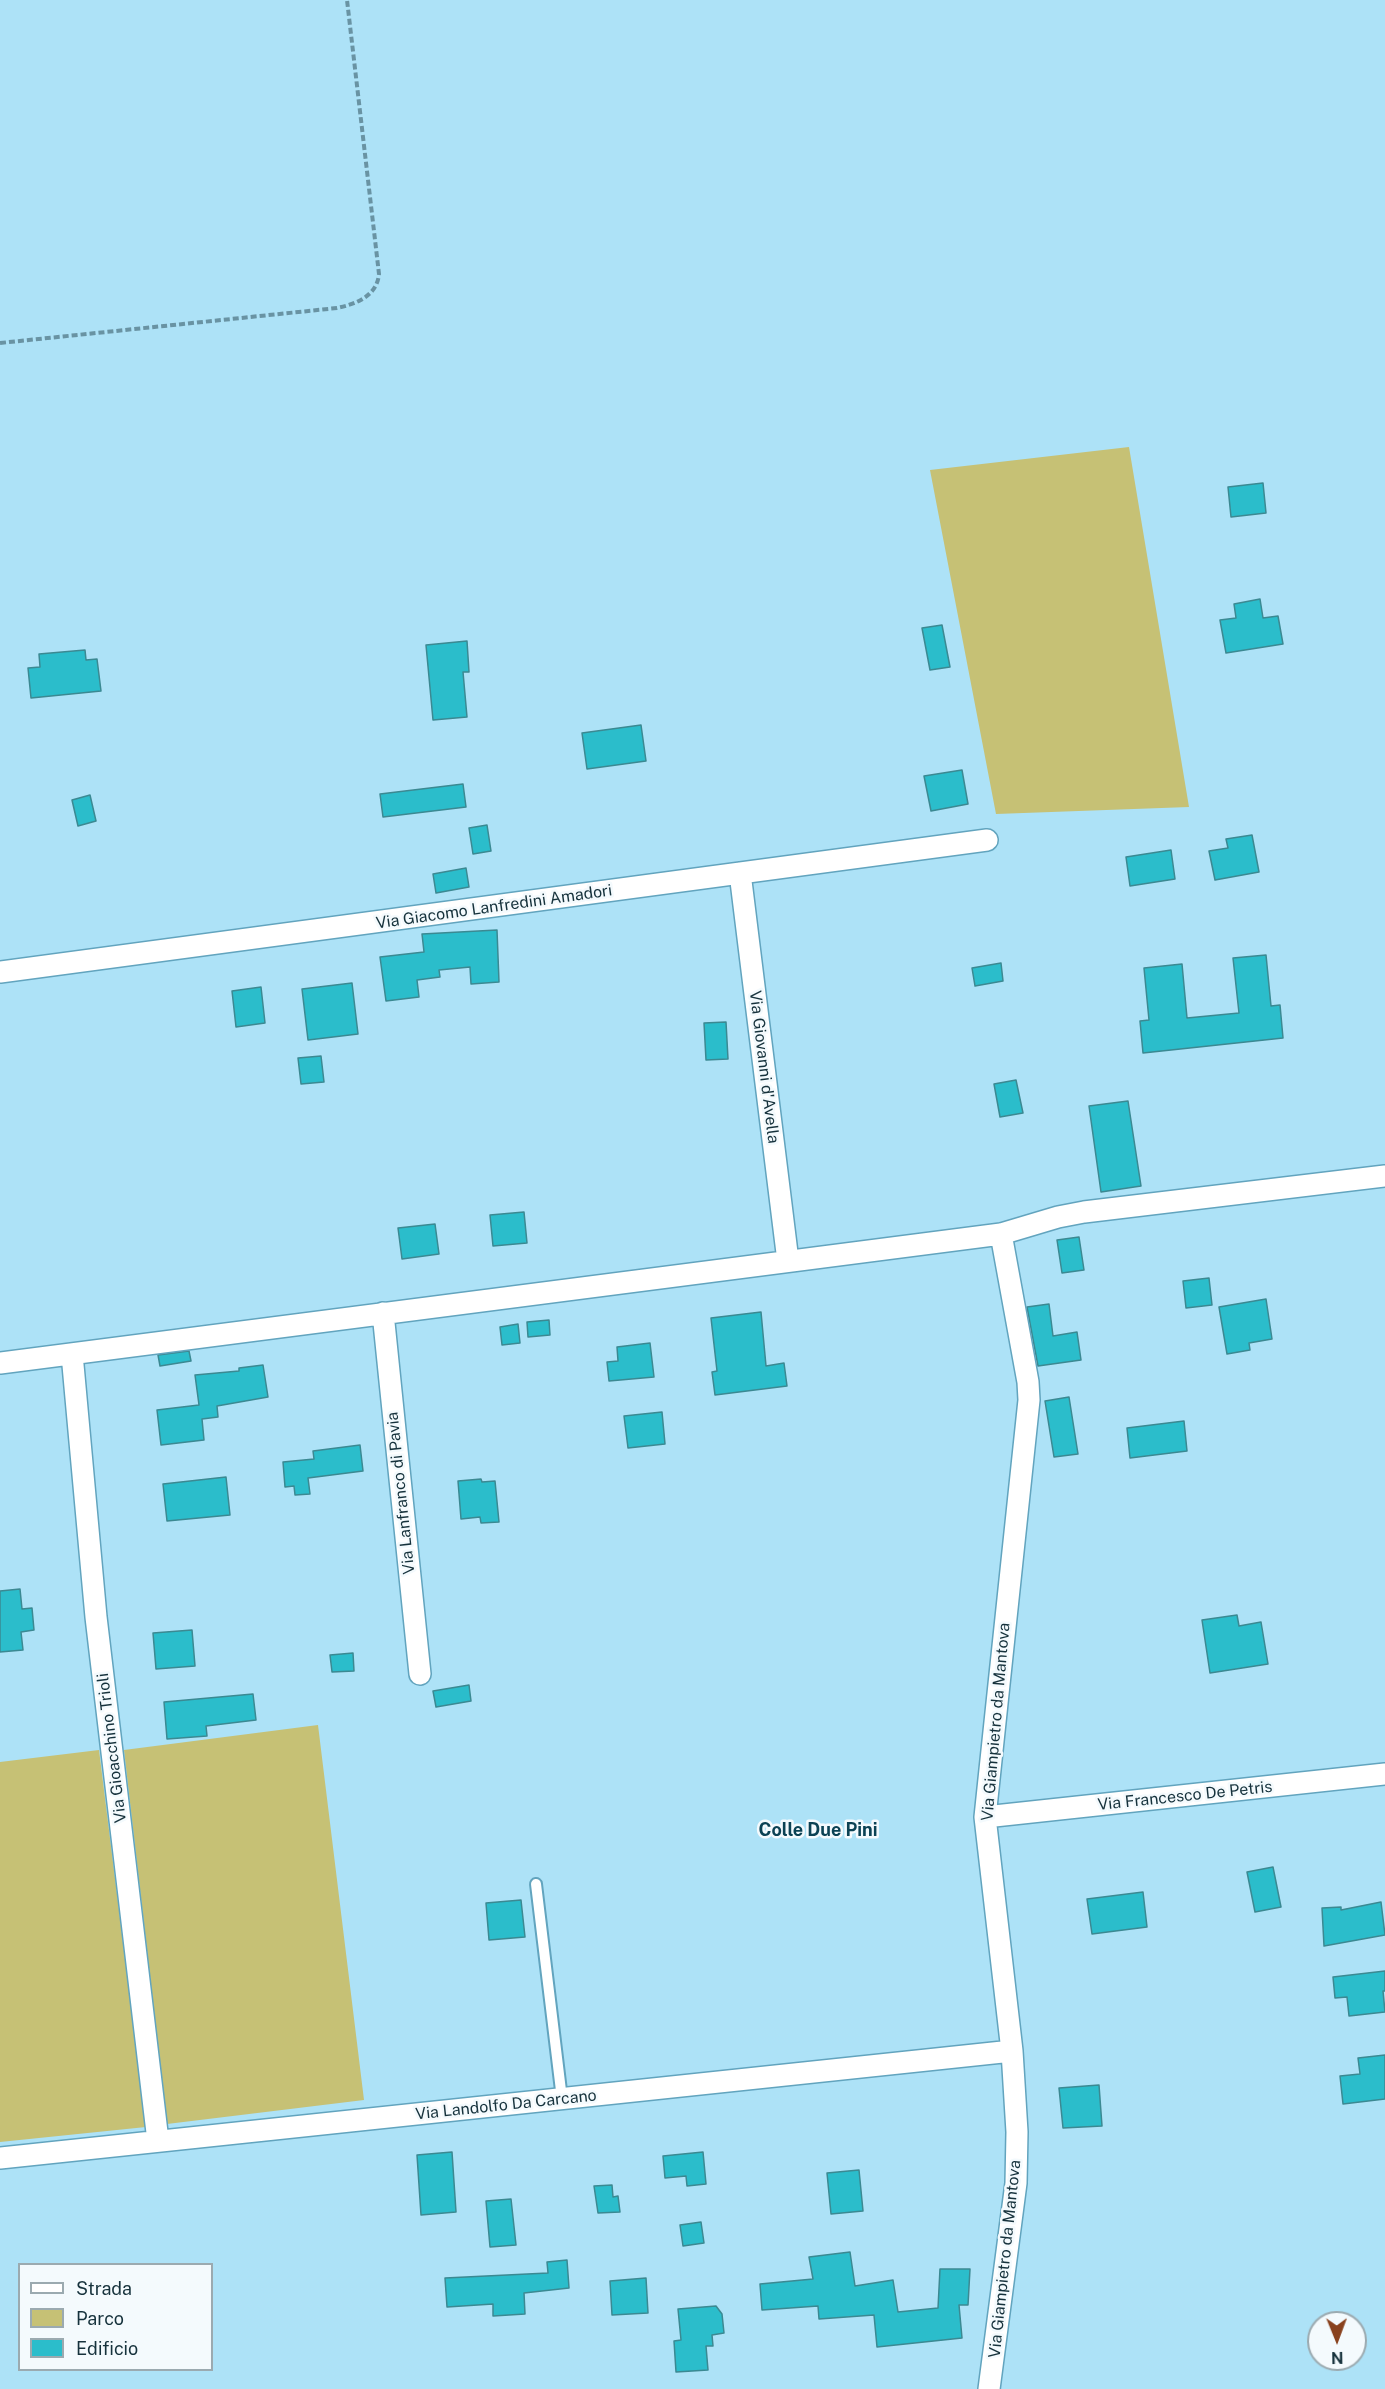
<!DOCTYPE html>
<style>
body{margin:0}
#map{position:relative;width:1385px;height:2389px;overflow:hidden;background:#ade2f7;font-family:"Public Sans",sans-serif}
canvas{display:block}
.legend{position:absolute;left:18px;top:2263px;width:195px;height:108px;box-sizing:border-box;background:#f4fafd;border:2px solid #9baab0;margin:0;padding:8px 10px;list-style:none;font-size:18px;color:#16323c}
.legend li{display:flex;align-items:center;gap:12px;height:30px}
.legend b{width:30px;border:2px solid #9baab0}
.north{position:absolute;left:1307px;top:2311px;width:60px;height:60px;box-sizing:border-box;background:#f4fafd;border:2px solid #9baab0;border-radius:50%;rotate:179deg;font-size:16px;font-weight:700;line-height:24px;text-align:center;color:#16323c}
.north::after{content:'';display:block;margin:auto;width:21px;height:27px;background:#89421e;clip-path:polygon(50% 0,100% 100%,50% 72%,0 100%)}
</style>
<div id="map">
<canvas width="1385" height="2389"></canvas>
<ul class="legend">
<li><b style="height:8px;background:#fff"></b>Strada</li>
<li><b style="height:16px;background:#c6c175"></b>Parco</li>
<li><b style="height:16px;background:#2bbdcb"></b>Edificio</li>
</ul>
<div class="north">N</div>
</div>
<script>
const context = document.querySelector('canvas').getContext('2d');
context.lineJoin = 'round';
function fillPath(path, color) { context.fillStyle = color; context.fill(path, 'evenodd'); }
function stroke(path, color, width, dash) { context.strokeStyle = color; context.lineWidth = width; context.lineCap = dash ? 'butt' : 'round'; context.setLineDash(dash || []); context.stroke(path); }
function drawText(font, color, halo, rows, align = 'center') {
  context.font = font + ' "Public Sans",sans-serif'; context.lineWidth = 5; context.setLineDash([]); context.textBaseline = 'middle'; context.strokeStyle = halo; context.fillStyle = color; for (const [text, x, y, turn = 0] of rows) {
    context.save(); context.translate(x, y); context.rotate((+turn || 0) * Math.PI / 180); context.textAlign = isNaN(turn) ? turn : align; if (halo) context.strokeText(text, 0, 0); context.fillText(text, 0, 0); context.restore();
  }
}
fillPath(new Path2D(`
 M1129,447L1189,807L996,814L930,470Z
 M318,1725L364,2100L167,2124L124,1750Z
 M99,1750L146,2127L0,2142V1762Z`), '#c6c175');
const building = new Path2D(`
 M1263,483L1266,513L1231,517L1228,487Z
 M1260,599L1263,618L1278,616L1283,644L1226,653L1220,620L1236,618L1234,604Z
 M942,625L950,667L930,670L922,628Z
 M467,641L469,672H463L467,717L433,720L426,645Z
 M85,650L86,660L97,659L101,691L31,698L28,668L40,667L39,654Z
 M641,725L646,761L587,769L582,733Z
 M962,770L968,804L931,811L924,776Z
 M463,784L466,807L383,817L380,794Z
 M90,795L96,821L78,826L72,800Z
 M487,825L491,851L473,854L469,828Z
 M1252,835L1259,872L1215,880L1209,851L1228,848L1226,839Z
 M1171,850L1175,879L1130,886L1126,857Z
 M466,868L469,887L436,893L433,874Z
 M497,930L499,982L471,984L470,967L439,970L440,977L417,980L419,997L386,1001L380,957L424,952L422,934Z
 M1266,955L1271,1006L1280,1005L1283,1038L1143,1053L1140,1021L1149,1020L1144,968L1182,964L1187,1018L1239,1013L1233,958Z
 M1001,963L1003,981L975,986L972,968Z
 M352,983L358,1034L308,1040L302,989Z
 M261,987L265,1023L236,1027L232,991Z
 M726,1022L728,1059L706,1060L704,1023Z
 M321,1056L324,1082L301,1084L298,1058Z
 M1016,1080L1023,1113L1000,1117L994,1084Z
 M1128,1101L1141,1186L1101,1192L1089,1106Z
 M524,1212L527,1243L493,1246L490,1215Z
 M435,1224L439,1254L402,1259L398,1228Z
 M1079,1237L1084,1270L1062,1273L1057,1240Z
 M1209,1278L1212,1305L1186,1308L1183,1281Z
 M1266,1299L1272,1339L1249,1343L1250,1350L1227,1354L1219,1307Z
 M1049,1304L1053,1336L1077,1332L1081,1360L1038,1366L1027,1307Z
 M761,1312L766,1366L784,1363L787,1386L715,1395L712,1372L717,1371L711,1318Z
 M549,1320L550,1335L528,1337L527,1322Z
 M518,1324L520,1343L502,1345L500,1327Z
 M650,1343L654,1377L609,1381L607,1362L618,1361L617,1347Z
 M189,1351L191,1361L160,1366L158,1355Z
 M263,1365L268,1397L217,1406L218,1417L202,1419L204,1440L161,1445L157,1410L199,1405L195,1375L239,1371V1368Z
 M1069,1397L1078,1454L1054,1457L1045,1401Z
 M662,1412L665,1444L628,1448L624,1416Z
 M1184,1421L1187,1451L1130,1458L1127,1428Z
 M360,1445L363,1471L308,1478L310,1494L295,1495L294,1486L285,1487L283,1462L314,1459L313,1451Z
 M226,1477L230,1515L167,1521L163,1484Z
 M481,1479L482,1482L495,1481L499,1522L481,1523L480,1517L461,1519L458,1481Z
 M20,1589L22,1609L32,1608L34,1630L21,1632L23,1650L0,1652V1591Z
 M1237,1615L1239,1626L1261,1622L1268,1664L1210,1673L1202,1620Z
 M192,1630L195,1666L156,1669L153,1633Z
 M353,1653L354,1671L332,1672L330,1655Z
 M469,1685L471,1701L436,1707L433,1691Z
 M253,1694L256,1720L206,1726L207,1736L167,1739L164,1702Z
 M1273,1867L1281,1907L1255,1912L1247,1872Z
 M1143,1892L1147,1927L1092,1934L1087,1899Z
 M521,1900L525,1937L489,1940L486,1903Z
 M1381,1902L1385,1935L1324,1946L1322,1908L1341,1907V1910Z
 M1385,1971V1991H1383L1385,2012L1349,2016L1347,1997L1335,1998L1333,1977Z
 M1385,2055V2099L1343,2104L1340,2076L1360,2074L1358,2058Z
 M1099,2085L1102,2126L1063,2128L1059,2088Z
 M452,2152L456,2212L421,2215L417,2155Z
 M703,2152L706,2184L687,2186L686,2176L665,2178L663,2156Z
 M859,2170L863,2211L831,2214L827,2173Z
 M612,2185L613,2197L618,2196L620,2212L598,2213L594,2186Z
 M511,2199L516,2245L490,2247L486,2201Z
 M701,2222L704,2243L683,2246L680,2225Z
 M850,2252L855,2286L893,2280L898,2312L938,2308L940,2269H970L968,2305H959L962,2338L877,2347L874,2315L819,2319L818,2306L762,2310L760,2284L813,2279L809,2257Z
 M567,2260L569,2288L524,2293L525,2314L493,2316V2304L447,2307L445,2278L548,2273L547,2262Z
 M646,2278L648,2313L612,2315L610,2281Z
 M716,2306L722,2314L724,2333L712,2335L713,2346H706L708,2370L676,2372L674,2341L681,2340L678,2309Z`);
fillPath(building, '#2bbdcb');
stroke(building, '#3b8992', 1.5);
const lane = new Path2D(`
 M536,1884L562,2099`);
const street = new Path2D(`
 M740,873L788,1261
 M0,972L987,840
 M383,1313L420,1674
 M72,1354L96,1617L158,2141
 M0,1363L1001,1234L1058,1217L1084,1212L1385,1176
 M985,1817L1385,1774
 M0,2158L1012,2051
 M989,2389L1016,2183L1017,2132L1012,2051L985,1817L1029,1400L1028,1382L1001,1234`);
stroke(lane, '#62a4be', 14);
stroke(street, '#62a4be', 24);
stroke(new Path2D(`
 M0,343L337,308C356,304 377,296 379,274L347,0`), '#6993a3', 4, [6, 3]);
stroke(lane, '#fff', 10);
stroke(street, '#fff', 21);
drawText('16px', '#16323c', '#f4fafd', [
 ["Via Giacomo Lanfredini Amadori",494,907,-8],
 ["Via Giovanni d'Avella",764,1067,83],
 ["Via Lanfranco di Pavia",401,1493,-96],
 ["Via Giampietro da Mantova",996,1722,-85],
 ["Via Gioacchino Trioli",112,1748,-97],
 ["Via Francesco De Petris",1185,1796,-6],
 ["Via Landolfo Da Carcano",506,2105,-6],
 ["Via Giampietro da Mantova",1005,2259,-84]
]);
drawText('bold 18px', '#0b4254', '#f4fafd', [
 ["Colle Due Pini",818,1830]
]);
</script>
